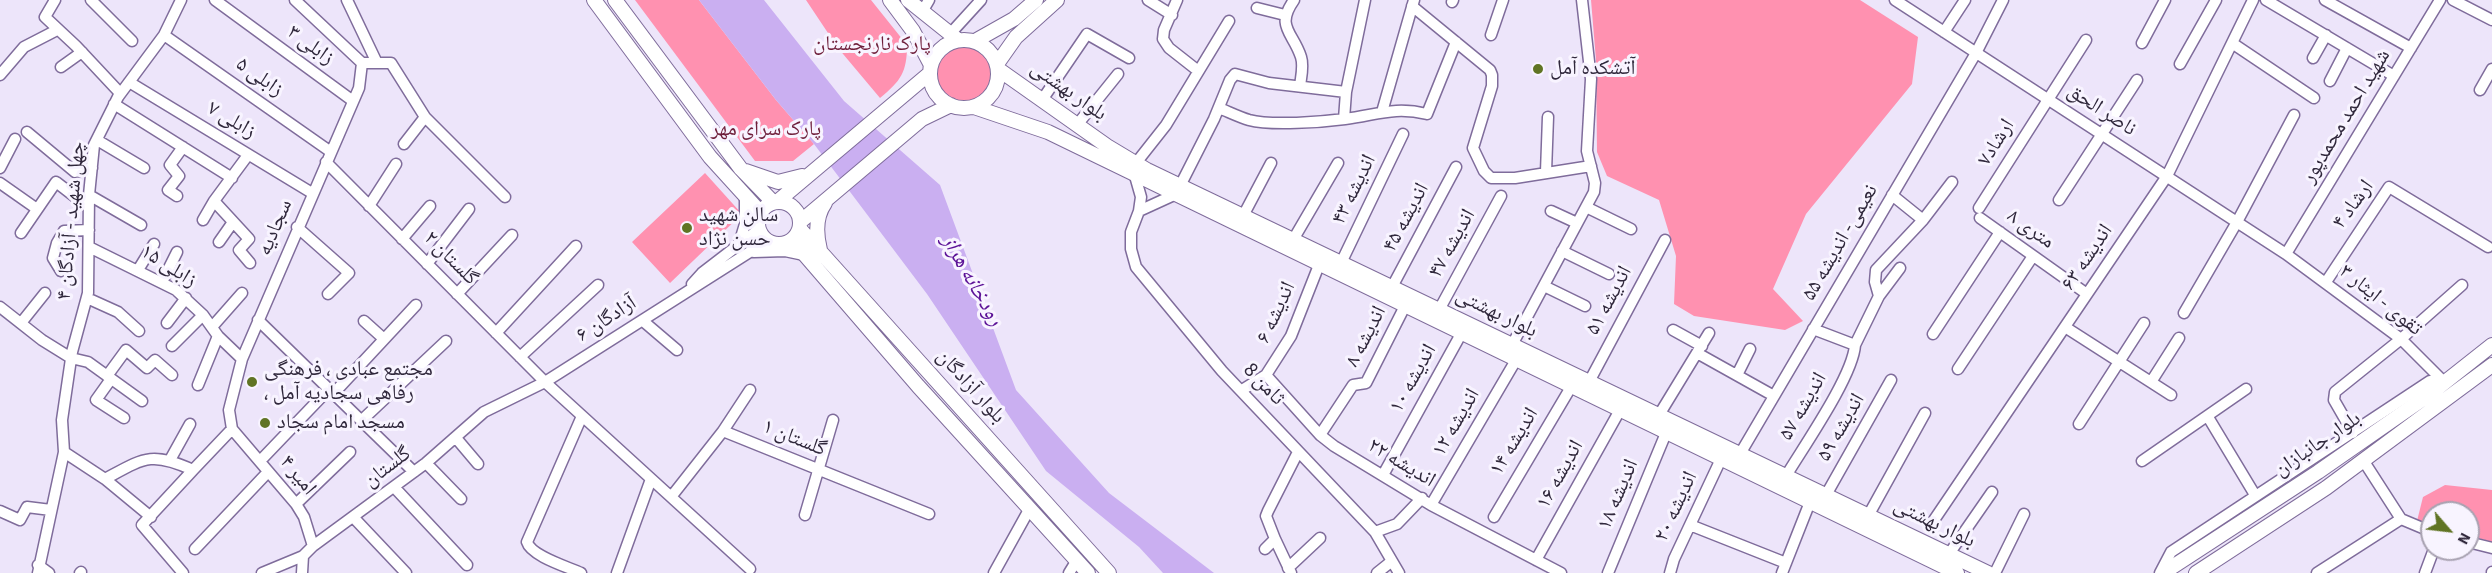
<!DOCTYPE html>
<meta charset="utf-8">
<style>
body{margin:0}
#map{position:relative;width:2492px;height:573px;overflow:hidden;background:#ede5fa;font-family:"Source Sans 3",sans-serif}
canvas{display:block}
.north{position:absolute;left:2420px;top:501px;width:60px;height:60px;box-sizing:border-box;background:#f8f4ff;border:2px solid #a8a2b1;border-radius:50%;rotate:118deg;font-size:16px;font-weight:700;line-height:24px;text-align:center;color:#30283c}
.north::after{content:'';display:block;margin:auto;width:21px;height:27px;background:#607424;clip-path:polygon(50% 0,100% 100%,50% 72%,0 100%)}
</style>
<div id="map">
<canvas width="2492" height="573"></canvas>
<div class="north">N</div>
</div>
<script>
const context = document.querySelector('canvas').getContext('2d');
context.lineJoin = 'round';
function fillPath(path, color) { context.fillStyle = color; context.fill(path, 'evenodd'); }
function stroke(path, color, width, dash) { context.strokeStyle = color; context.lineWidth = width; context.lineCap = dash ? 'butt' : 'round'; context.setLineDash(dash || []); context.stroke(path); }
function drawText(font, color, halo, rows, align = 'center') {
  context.font = font + ' "Source Sans 3","Noto Naskh Arabic",sans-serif'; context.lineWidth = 6; context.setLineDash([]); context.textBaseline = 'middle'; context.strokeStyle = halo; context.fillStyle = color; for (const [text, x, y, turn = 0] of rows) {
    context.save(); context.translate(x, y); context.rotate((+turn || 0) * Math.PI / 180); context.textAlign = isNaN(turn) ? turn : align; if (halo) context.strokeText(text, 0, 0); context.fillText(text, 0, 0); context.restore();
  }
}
fillPath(new Path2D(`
 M635,0H699L776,100L814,144L793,161H755Z
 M806,0H871L907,45C907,72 901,81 880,98L838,48Z
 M1591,0H1860L1918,37L1912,84L1806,214L1773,289L1803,321L1785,330L1694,316L1674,304L1676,256L1659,200L1607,176L1597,152L1596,60Z
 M930 74a34 34 0 1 1 68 0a34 34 0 1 1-68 0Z
 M705,173L742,214L670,283L632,242Z
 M2445,485L2492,490V542L2468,535V513H2432V525L2417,521L2423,497Z`), '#ff91b0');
fillPath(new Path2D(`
 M699,0H764L844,101L940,185L1016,390L1109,493L1214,573H1163L1139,547L1046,471L927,294L814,144L776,100Z`), '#caaff1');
const minor = new Path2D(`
 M55,0L45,17L76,46L120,93
 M91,0L132,41
 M215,0L353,101
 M295,0L362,63
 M347,0L377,63
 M1148,0L1172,15
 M1177,0L1164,30L1163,39L1169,48L1197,70
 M1294,0C1275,27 1293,32 1301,57C1304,66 1301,77 1300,86
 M1895,0L2286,254L2401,339L2445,383
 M2266,0L2394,76
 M2325,0L2411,48
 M2453,0L2492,20
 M1452,2L1453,0
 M1412,6L1490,70L1492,75V86L1473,148L1484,171L1491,178H1515L1591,166
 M1257,8L1285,15
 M922,12L929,0
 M1944,32L1965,0
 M950,34L981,0
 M164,35L331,152
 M1491,35L1503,0
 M2142,43L2165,0
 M2232,43L2314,98
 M2313,58L2326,35
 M362,63H391L425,117L505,197
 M2180,64L2216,0
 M61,67L82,52
 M0,75L24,47L57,30
 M2330,81L2347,48
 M129,82L312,193
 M2480,90L2492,69
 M1042,100L1087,34L1129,58
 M114,104L232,178
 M1219,108C1229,112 1239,117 1249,120C1271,126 1322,122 1345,119C1377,115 1394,106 1427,114L1456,42
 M1382,112L1414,0
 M1344,119L1346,92L1365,0
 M1077,125L1118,74
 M27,132L75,172L92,168
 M97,140L144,168
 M404,144L425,117
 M326,162L545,382L750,569
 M1136,163L1166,125L1229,21
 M0,168L15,139
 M1546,172L1548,117
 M1135,176L1141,197L1139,211L1131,232V249L1136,267L1222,371L1375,532L1399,573
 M0,183L37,209
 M1180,186L1214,119L1230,80L1235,74L1269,83L1346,92
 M89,195L141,225
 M1892,195L1923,220
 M177,196L168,190L179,176L170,165L183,147
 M2059,200L2137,80
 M214,201L249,239L239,250L250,263
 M369,206L396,164
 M1586,207L1631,229
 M1979,208L2086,40
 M1139,211L1174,195
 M1551,211L1577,223
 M1243,216L1271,163
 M1980,218L2087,294
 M203,220L214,201L248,155
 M297,227L349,273L328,294
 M21,233L56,182L78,199L89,201
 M402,239L430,206
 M1293,240L1338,163
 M219,242L233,222
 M739,244L745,224V195
 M89,247L176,290L203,315L218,336L242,359
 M1562,251L1609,274
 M754,252L785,251L804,255
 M2286,254L2440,0
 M1341,263L1403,134
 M427,264L469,209
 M138,270L154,244
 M61,271L53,258L57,243L64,231L89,230
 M162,282L177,252
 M2326,282L2389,187L2488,247
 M692,284L702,273L758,230
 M1544,286L1585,306
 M1392,287L1456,167
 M457,294L512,235
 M1879,296L1875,282L1876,270L1923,220L1952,182
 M87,298L118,312L139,331
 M0,307L42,340L71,358L88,362L142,401
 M1439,310L1501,196
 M2184,313L2237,222L2294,115
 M258,320L414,472
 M364,321L384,339
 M643,321L677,350
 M21,323L45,293
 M167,323L186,298
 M212,327L242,293
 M2065,327L2171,395
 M1673,330L1702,346
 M496,333L576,246
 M1933,334L2000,232
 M1512,345L1594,192L1595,183L1587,151L1591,79L1582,0
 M1855,345L1879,296L1900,268
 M172,346L203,315
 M1697,353L1774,396
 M520,357L598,285
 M1958,369L2033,256
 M1266,375L1291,336L1319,265
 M1737,375L1750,349
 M107,376L126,350L147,368L155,360L172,375
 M111,379L96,400L124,418
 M1589,382L1665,240
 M2151,382L2179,338
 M198,385L218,336
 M1242,390L1266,375L1320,435L1334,446L1431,505L1561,573
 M334,393L416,305
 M1659,415L1709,333
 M2208,417L2255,495
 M361,421L446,341
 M2079,424L2144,323
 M723,431L750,390
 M2353,433L2334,400L2335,392L2401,339L2462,285
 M1320,435L1353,385L1366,383L1405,306
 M456,438L478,464
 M64,452L105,479L151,517
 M1740,454L1976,53L2003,0
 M170,460L190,424
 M2363,460L2401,519L2432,532
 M260,461L329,389
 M2142,461L2246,389
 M426,463L461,499
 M1383,475L1461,334
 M1786,476C1804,446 1853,376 1855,345L1813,329
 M105,479C144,458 151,451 193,470L232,429
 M394,487L467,565
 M1826,495L1891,380
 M671,497L723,431L929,514
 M296,504L350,452
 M1431,505L1516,360
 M0,511L20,520L27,507L51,510
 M805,515L833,420
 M1868,516L1925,413
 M1494,517L1571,387
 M354,518L406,573
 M1932,523L2167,176L2253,0
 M1690,525L1786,563
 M1375,532L1397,524L1422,498
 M1275,539L1291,573
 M2468,542L2492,548
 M313,546L304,517L296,504L232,429L229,410L242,359L359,88L362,63
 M195,549L268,472
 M1265,549L1275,539L1266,516L1268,511L1298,452
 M1949,554L1992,492
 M1536,560L1620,410
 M38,565L49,573
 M1288,568L1320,538
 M38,573L64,452L62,420L72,352L88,293L89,195L94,145L118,97L164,35L181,0
 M80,573L81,572
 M183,573L142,525L193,470
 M262,573L303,556
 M302,573L303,556L313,546L426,463L484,412L545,382L767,241
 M581,573C568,567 531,556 527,542L582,416
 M617,573L651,479
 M994,573L1030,508
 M1069,573L1077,560
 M1377,573L1392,561
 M1608,573L1666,433
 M1670,573L1674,559L1721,459
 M1782,573L1810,502
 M1995,573L2024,514
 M2160,573L2171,552L2430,381L2445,383
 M2317,573L2401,519
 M2425,573L2434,549
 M2492,573V572`);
const major = new Path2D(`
 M594,0L710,157L760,212
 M615,0L741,169L773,202
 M890,0L913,31L931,65
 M908,0L958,40
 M930 74a34 34 0 1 1 68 0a34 34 0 1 1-68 0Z
 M975,41L1014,19L1036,0
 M997,64L1016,37L1057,0
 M998,69L1107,146L1147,170L1988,573
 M974,107L1048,132L1957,573
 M746,171L778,182L802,176
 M778,201L930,73
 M758 223a21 21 0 1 1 42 0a21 21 0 1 1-42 0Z
 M800,222L922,119L951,105
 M800,229L1109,573
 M792,240L918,386L1088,573
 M820,250C816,234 815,217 825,203
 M2163,573L2318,472L2430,394L2492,345
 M2196,573L2326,488L2492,365`);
stroke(minor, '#7f6c9b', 13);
stroke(major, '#7f6c9b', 16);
stroke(minor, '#fff', 10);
stroke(major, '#fff', 14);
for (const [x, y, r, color] of [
 [1538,69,6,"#607424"],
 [687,228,6,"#607424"],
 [252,382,6,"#607424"],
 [265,423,6,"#607424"]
]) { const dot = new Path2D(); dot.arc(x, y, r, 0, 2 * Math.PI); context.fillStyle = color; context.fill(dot); stroke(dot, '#f8f4ff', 2); }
drawText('21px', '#6e1e3a', '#f8f4ff', [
 ["پارک نارنجستان",872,45],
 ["پارک سرای مهر",766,130]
]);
drawText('21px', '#30283c', '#f8f4ff', [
 ["زابلی ۳",310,46,36],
 ["زابلی ۵",259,78,35],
 ["بلوار بهشتی",1068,92,35],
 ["ناصر الحق",2101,111,33],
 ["شهید احمد محمدپور",2347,117,-59],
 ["زابلی ۷",231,121,31],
 ["ارشاد۷",1997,143,-58],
 ["اندیشه ۴۳",1355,190,-64],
 ["ارشاد ۴",2354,205,-54],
 ["اندیشه ۴۵",1407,218,-62],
 ["چهل شهید - آزادگان ۴",72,221,-85],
 ["سجادیه",276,228,-67],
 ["۸ متری",2030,230,35],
 ["نعیمی- اندیشه ۵۵",1841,243,-60],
 ["اندیشه ۴۷",1453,244,-61],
 ["اندیشه ۶۳",2088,258,-56],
 ["گلستان ۲",450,259,45],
 ["زابلی ۱۵",168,267,32],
 ["اندیشه ۵۱",1610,301,-62],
 ["تقوی - ایثار ۳",2380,301,39],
 ["اندیشه ۶",1277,313,-65],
 ["بلوار بهشتی",1496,314,26],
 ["آزادگان ۶",607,320,-33],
 ["اندیشه ۸",1367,337,-63],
 ["اندیشه ۱۰",1414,379,-61],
 ["ثامن 8",1263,385,46],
 ["بلوار آزادگان",970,387,48],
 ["اندیشه ۵۷",1804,407,-60],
 ["اندیشه ۱۲",1457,423,-60],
 ["اندیشه ۵۹",1842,428,-60],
 ["گلستان ۱",794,439,22],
 ["اندیشه ۱۴",1515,442,-59],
 ["بلوار جانبازان",2318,445,-34],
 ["اندیشه ۲۲",1401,464,31],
 ["گلستان",388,468,-37],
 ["اندیشه ۱۶",1561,475,-61],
 ["امیر ۴",297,476,51],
 ["اندیشه ۱۸",1619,495,-67],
 ["اندیشه ۲۰",1677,507,-65],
 ["بلوار بهشتی",1934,524,26]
]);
drawText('21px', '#30283c', '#f8f4ff', [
 ["آتشکده آمل",1550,69],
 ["سالن شهید",699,216],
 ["حسن نژاد",699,240],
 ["مجتمع عبادی ، فرهنگی",264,370],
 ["، رفاهی سجادیه آمل",264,394],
 ["مسجد امام سجاد",277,423]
], 'left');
drawText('italic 22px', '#5c1297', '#f8f4ff', [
 ["رودخانه هراز",971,281,60]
]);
</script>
